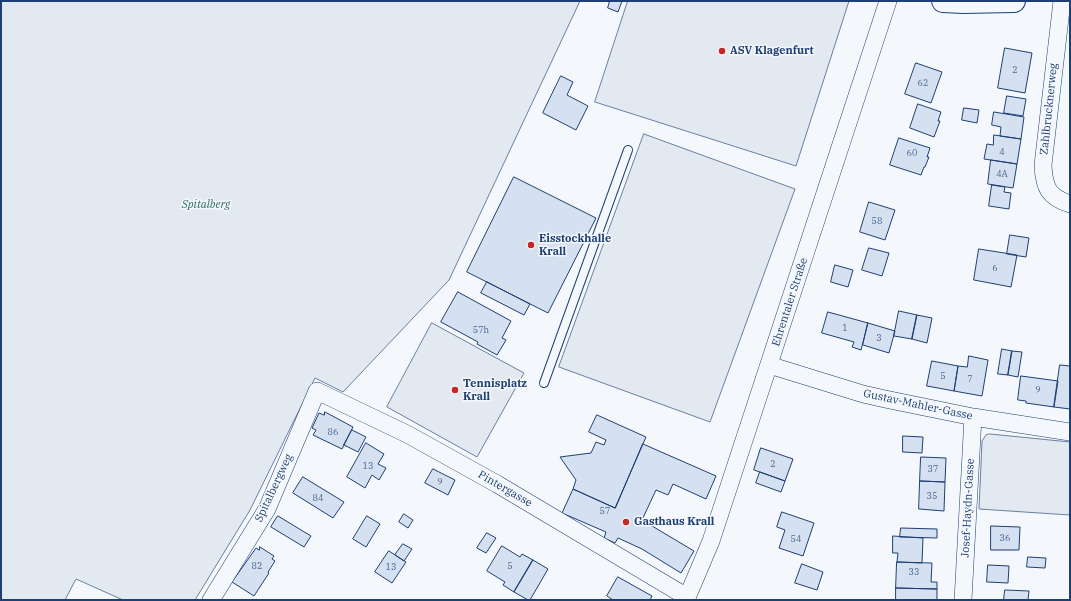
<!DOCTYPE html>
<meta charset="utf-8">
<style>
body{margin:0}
#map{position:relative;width:1071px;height:601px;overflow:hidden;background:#f4f7fb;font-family:"IBM Plex Serif",serif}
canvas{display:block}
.frame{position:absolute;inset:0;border:2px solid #1d3f73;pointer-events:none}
</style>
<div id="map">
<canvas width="1071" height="601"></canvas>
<div class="frame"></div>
</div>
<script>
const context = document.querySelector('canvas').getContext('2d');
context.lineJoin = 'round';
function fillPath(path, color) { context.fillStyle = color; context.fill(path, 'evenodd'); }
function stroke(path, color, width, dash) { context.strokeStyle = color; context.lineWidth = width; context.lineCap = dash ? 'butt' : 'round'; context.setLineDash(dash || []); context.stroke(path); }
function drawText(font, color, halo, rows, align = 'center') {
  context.font = font + ' "IBM Plex Serif",serif'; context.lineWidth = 3; context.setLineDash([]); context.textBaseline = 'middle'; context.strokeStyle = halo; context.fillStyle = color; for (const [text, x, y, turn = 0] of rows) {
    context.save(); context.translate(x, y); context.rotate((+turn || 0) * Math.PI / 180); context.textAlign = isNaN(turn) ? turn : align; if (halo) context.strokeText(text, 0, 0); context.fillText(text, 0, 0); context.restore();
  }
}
const green = new Path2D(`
 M1,1H580L449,280L343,392L315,378L250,510L195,600H123L76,579L65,600H1Z
 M628,1H849L796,166L595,102Z
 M644,134L795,189L710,422L559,367Z
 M432,323L524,373L477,457L387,407Z
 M990,434L1070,442V515L979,509L982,441L986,435Z`);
fillPath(green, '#e3e9f0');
stroke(green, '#687fa3', 1);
const building = new Path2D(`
 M610,1H622L618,12L608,8Z
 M1005,48L1032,53L1025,93L998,88Z
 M916,63L942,72L931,103L905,94Z
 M561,76L573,82L567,95L588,106L576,130L543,113Z
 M1007,96L1026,99L1023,116L1004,113Z
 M918,104L941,112L938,121H940L934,137L910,128Z
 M964,108L979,110L977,123L962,120Z
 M994,112L1024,117L1021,139L1000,136L1001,127L992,125Z
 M994,135L1021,139L1017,164L984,159L987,144L993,145Z
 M899,138L930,148L927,157H929L925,167H924L921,175L890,165Z
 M991,160L1017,164L1013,188L988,184Z
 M514,177L596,218L548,313L467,272Z
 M992,185L1005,187L1004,192L1011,193L1009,209L989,206Z
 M869,202L895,210L885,240L860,232Z
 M1010,235L1029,238L1026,257L1007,254Z
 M869,248L889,253L882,276L862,270Z
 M979,249L1017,255L1011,287L974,280Z
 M835,265L853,270L848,287L831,282Z
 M487,282L530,304L524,315L481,293Z
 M458,292L511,321L502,338L506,340L497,355L477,344L478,342L441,322Z
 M899,311L917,315L912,339L894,336Z
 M828,312L868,323L861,350L852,347L854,342L822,333Z
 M917,315L932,318L927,343L912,339Z
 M868,323L895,331L889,353L863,345Z
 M1002,349L1012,351L1008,375L998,374Z
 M1012,351L1022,352L1018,377L1008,375Z
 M969,356L988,360L982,396L954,391L958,366L967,367Z
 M932,361L958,366L954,391L927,386Z
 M1060,365L1070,366V409L1054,407Z
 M1021,376L1058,381L1054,407L1026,403V401L1018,400Z
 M325,412L353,427L342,449L313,435L316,430L312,428L319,413L324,415Z
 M597,415L646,437L615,508L573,489L576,480L560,457L591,453L596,442L604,445L606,440L589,432Z
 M352,430L366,437L358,452L344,445Z
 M903,436L923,437L922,453L903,452Z
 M366,443L384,454L378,464L386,468L379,480L372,475L365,488L347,477Z
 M643,444L716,476L706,499L673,484L668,495L656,490L642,520L694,551L681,573L642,549L618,538L615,543L604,538L606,532L562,513L573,489L615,508Z
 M761,448L793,459L785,481L754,470Z
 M921,457L946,458L945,482L920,481Z
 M433,469L455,480L448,495L425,483Z
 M760,472L785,481L781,492L756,483Z
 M303,477L344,502L333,518L293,493Z
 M920,481L945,482L944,511L919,509Z
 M782,512L814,523L803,556L779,548L785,530L777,527Z
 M404,514L413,520L408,528L399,522Z
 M278,516L311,536L304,547L271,527Z
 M367,516L380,524L366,547L353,539Z
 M991,526L1020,527L1019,550H991Z
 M901,528L937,529V538L900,537Z
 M487,533L496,538L486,553L477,548Z
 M893,536L923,538L922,563L897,562L898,553H893Z
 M403,544L412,549L404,561L395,555Z
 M502,546L520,557L522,554L533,560L514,592L503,585L505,582L487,571Z
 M260,547L274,556L272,559L275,561L268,572L269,573L254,596L232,582L256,548L259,550Z
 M389,551L406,562L392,583L375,572Z
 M1028,557L1046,558L1045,568L1027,567Z
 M533,560L548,569L530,600H528L514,592Z
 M897,562L932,563L931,582H937V589L896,588Z
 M802,564L823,572L817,590L795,583Z
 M988,565L1009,566L1008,583L987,582Z
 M618,577L652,596L650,600H613L607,596Z
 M896,588L937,589V600H896Z
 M1005,590L1029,591L1028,600H1004Z`);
fillPath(building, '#d5e0f0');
stroke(building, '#1d3f73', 1);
const lane = new Path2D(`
 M544,383L628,150`);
const street = new Path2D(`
 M1062,1L1043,165C1044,187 1048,197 1070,204
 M769,365L863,394L885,399L973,417L1070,432
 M211,600L267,509L317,391L407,434L497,484L687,597
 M686,600L711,541L888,1
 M963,600L973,417`);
const secondary = new Path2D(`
 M943,1L963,2L1014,1`);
stroke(lane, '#1d3f73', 10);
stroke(street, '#1d3f73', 18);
stroke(secondary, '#1d3f73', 24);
stroke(lane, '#f4f7fb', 8);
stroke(street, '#f4f7fb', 17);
stroke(secondary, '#f4f7fb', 22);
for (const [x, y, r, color] of [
 [722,51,4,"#c62828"],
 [531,245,4,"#c62828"],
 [455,390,4,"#c62828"],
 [626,522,4,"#c62828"]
]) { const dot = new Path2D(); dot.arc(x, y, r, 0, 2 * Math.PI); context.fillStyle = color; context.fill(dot); stroke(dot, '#f4f7fb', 1.5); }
drawText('9px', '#4b6792', null, [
 ["2",1015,70],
 ["62",923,83],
 ["4",1002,152],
 ["60",912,153],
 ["4A",1002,174],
 ["58",877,221],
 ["6",995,268],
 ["1",845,328],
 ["57h",481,330],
 ["3",879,338],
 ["5",943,376],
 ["7",970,379],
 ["9",1038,390],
 ["86",333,432],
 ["2",773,464],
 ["13",368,466],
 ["37",933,469],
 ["9",440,482],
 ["35",932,496],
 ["84",318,498],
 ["57",605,511],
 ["36",1005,538],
 ["54",796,539],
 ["82",257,566],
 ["5",510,566],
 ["13",391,567],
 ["33",914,572]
]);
drawText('bold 11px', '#1d3f73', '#f4f7fb', [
 ["ASV Klagenfurt",730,51],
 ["Eisstockhalle",539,239],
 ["Krall",539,252],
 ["Tennisplatz",463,384],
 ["Krall",463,397],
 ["Gasthaus Krall",634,522]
], 'left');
drawText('11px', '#1d3f73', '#f4f7fb', [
 ["Zahlbrucknerweg",1049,109,-84],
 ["Ehrentaler Straße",790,302,-72],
 ["Gustav-Mahler-Gasse",918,405,12],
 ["Spitalbergweg",274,488,-65],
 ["Pintergasse",505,489,30],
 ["Josef-Haydn-Gasse",968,508,-87]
]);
drawText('italic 11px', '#2c6c60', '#f4f7fb', [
 ["Spitalberg",206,205]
]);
</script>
